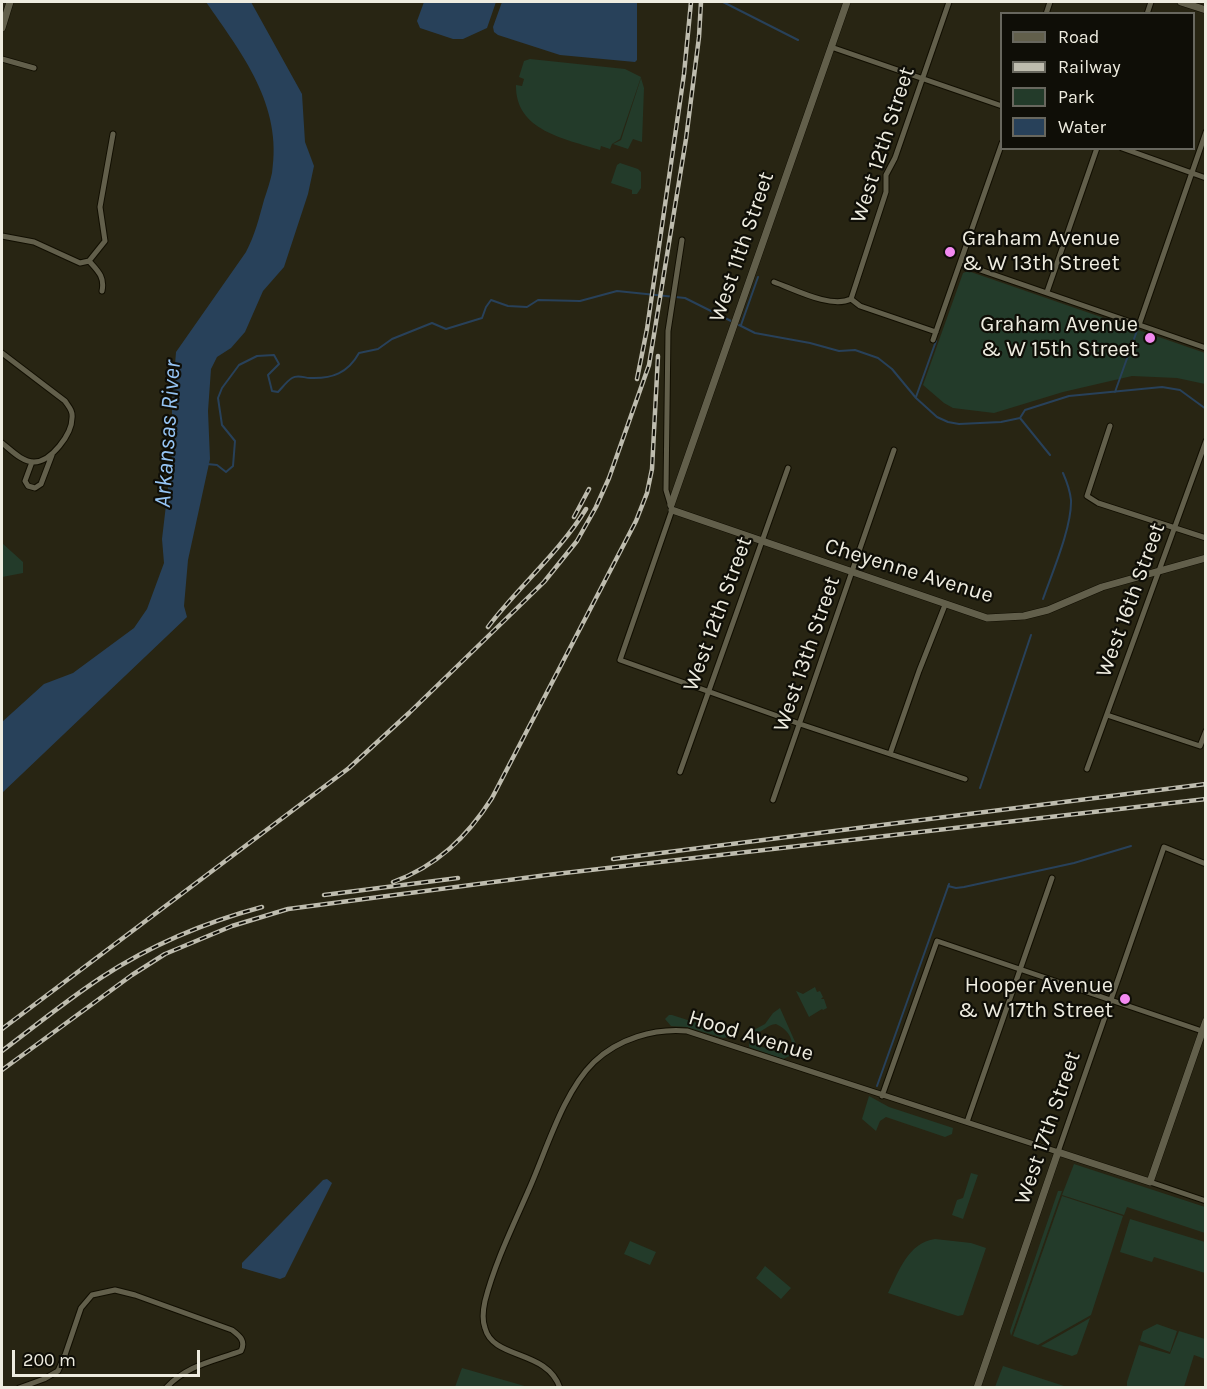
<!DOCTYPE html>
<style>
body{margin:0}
#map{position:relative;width:1207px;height:1389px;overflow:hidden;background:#282513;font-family:Karla,sans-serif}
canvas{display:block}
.frame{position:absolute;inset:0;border:3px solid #eeece0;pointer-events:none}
.legend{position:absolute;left:1000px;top:12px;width:195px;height:138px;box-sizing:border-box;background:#0f0e07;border:2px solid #68675e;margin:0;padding:8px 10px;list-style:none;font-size:18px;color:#eeece0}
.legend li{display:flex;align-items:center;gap:12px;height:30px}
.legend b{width:30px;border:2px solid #68675e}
.scale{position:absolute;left:12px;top:1350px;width:188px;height:27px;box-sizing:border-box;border:3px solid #eeece0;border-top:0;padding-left:8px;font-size:18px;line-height:21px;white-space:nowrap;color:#eeece0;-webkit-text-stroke:4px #0f0e07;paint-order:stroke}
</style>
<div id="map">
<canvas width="1207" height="1389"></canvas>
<div class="frame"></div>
<ul class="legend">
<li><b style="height:8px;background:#625f4b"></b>Road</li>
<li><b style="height:8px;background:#bebcae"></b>Railway</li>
<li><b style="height:16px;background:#233b2a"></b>Park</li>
<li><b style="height:16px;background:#28415a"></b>Water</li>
</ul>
<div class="scale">200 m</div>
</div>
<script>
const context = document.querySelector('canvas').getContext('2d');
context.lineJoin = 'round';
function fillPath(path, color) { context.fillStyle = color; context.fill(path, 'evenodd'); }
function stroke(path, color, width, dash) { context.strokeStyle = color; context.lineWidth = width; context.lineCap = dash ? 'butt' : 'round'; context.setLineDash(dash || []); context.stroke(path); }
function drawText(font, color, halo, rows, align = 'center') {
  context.font = font + ' Karla,sans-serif'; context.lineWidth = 4.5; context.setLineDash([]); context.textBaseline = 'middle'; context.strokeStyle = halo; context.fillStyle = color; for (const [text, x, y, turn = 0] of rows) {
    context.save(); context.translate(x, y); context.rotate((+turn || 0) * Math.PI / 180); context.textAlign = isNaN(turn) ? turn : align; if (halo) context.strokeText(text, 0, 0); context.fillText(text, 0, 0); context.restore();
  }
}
fillPath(new Path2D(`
 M530,59L625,69L641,77L620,139L612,144L610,149L601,146L600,150C566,139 515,131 516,85L522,86L524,79L519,77L524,61Z
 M641,78L644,88L642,142L633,139L628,149L613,144L621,140Z
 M620,163L638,169L641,172V188L637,194H632V190L611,183L617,165Z
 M968,271L1205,353V384L1177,378L1132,376L1063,392L994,413L953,408L944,403L923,385L963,273Z
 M2,543L23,562V573L2,577Z
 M815,987L817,992L820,991L823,997L821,999H824L827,1008L823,1010L822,1009L809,1017L796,991L803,994Z
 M780,1008L796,1044L792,1055L783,1059L749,1047L750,1032L765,1024L773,1013ZM776,1024C789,1030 797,1042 788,1055L762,1047L756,1042V1033C764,1031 767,1025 776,1024Z
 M669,1015H672L731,1034L728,1037L723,1038L687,1027L671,1026L665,1019Z
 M869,1096L889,1107L953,1128L952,1134L945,1137L886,1117L880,1121L876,1131L862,1119Z
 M1074,1164L1205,1207V1233L1127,1207L1124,1215L1062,1195Z
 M971,1173L978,1175L963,1219L952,1215L957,1200L963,1198Z
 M1058,1191H1062L1011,1336L1010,1331Z
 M1062,1196L1123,1216L1091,1315L1038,1345L1013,1336Z
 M1130,1219L1205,1242V1273L1154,1257L1152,1262L1120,1252Z
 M935,1239L971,1243L986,1248L963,1315L958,1316L888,1293C899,1271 908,1243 935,1239Z
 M630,1241L656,1252L650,1265L624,1254Z
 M765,1266L791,1288L781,1299L756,1278Z
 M1090,1318L1077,1354L1072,1356L1041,1346Z
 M1157,1324L1177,1331L1170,1352L1140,1341L1143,1331Z
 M1179,1331L1205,1339V1359L1194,1355L1184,1387H1127V1382L1139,1345L1170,1354Z
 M1003,1366L1064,1386L1065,1387H995Z
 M462,1368L528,1387H455Z`), '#233b2a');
fillPath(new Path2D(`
 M206,2H251L302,94L305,142L314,166L308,194L284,267L263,291L245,332L231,348L217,357L211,369L208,411L210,459L188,560L184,606L187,617L2,793V722L44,684L73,673L134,628L147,609L164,563L162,539L172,454V403L176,352L246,252C255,235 259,218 264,200C267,191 270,182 272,173C283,105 242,54 206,2Z
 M424,2H496L487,28L463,39H453L420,28L417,21Z
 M502,2H637V60L635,62L560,55L498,35L494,32L493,27Z
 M327,1179L332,1183L285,1277L280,1279L242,1268V1263L323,1180Z`), '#28415a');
stroke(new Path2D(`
 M723,2L798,40
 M741,325L758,277
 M1115,392L1139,325
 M916,397L936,341
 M1020,418L1050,455
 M207,464L217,465L226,472L233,466L235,441L222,425L218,398L222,388L239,365L257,356L274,355L279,364L268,375L272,391L278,392C282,388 287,381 292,378C298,374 304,378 310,378C332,379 348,373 359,353L378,349L392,339L432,323L446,329L482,318L486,307L491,300L508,306L527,307L538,300L580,301L617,291L685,298L755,333L810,343L839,351L855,350L878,358L892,369L916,398L937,417L948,422L959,424L1001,422L1020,418L1025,410L1069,396L1162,387L1180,390L1206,409
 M1043,599C1052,573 1072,527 1071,500C1070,491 1067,482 1063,473
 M980,788L1031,635
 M948,886L956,888L964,887L1074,863L1131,846
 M877,1086L949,884`), '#28415a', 2);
const minor = new Path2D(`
 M1046,14L1050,2
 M1147,14L1151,2
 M831,47L1002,106
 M2,59L34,68
 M1122,148L1206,178
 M2,236L34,242L80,263L89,261L105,241L100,207L113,134
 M682,240L668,331L666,490L672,510L620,660L800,724L965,779
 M89,261C98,271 105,277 102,291
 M960,263L1206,348
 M774,282C794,289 831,309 851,299
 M1047,292L1097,148
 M851,299L886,192V175L895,158L949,2
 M851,299L860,306L936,332
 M1139,325L1206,132
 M933,340L1002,143
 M2,353L65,401C69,407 73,411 72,418C72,434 51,462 34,462C22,462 11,450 2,443
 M1110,426L1087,496L1098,503L1206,538
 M32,462L25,481L28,486L35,488L41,484L52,455
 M1107,715L1200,746L1206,731
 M890,754L919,671L945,605
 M1087,769L1206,441
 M680,772L788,468
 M773,800L894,450
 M882,1096L937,941L1202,1031
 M967,1122L1052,878
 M1150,1182L1206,1201
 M19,1388L44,1379L58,1371L65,1355L81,1308L92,1295L115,1290L135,1295L232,1330C240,1336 246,1341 241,1351C214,1361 187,1365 166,1388
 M560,1388C547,1349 493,1360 485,1328C482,1320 483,1310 485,1301C495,1262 514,1224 530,1187C547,1148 564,1091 594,1062C618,1039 654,1028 687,1031L1058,1152L1164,847L1206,864`);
const tertiary = new Path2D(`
 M1181,2L1206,10
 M2,28L10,2
 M671,505L847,2
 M672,510L987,618L1024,616L1048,610L1102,587L1206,558
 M977,1388L1058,1152L1150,1182L1206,1021`);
stroke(minor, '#110e01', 7);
stroke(tertiary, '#110e01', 8);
stroke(minor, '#625f4b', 5);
stroke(tertiary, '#625f4b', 7);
const rail = new Path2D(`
 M637,379L647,329L684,74L691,2
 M574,517L589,489
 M488,627C519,586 559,553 586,509
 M613,859L1206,784
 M393,882C437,866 467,837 492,798L636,521L647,493L652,469L658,356
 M324,895L458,878
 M2,1029L349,768L409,713L544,582L577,541L596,507L609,478L649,365L686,139L699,37L701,2
 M2,1051C35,1026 67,1000 102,977C151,945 206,922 262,907
 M2,1070L132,975L165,954L232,926L288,909L547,875L1206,799`);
stroke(rail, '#bebcae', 4.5);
stroke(rail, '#0f0e07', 2, [7]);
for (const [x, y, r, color] of [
 [950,252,6,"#f38af1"],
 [1150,338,6,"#f38af1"],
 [1125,999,6,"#f38af1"]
]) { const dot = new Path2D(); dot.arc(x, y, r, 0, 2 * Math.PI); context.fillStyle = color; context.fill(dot); stroke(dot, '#0f0e07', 2); }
drawText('22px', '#eeece0', '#0f0e07', [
 ["West 12th Street",883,145,-72],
 ["West 11th Street",742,247,-71],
 ["Cheyenne Avenue",909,571,17],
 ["West 16th Street",1131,600,-70],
 ["West 12th Street",718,614,-70],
 ["West 13th Street",807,654,-71],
 ["Hood Avenue",751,1036,17],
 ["West 17th Street",1048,1128,-71]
]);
drawText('22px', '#eeece0', '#0f0e07', [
 ["Graham Avenue",962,239,"left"],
 ["& W 13th Street",962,264,"left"],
 ["Graham Avenue",1138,325],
 ["& W 15th Street",1138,350],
 ["Hooper Avenue",1113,986],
 ["& W 17th Street",1113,1011]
], 'right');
drawText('italic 24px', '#96c5f5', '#0f0e07', [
 ["Arkansas River",168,434,-86]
]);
</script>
